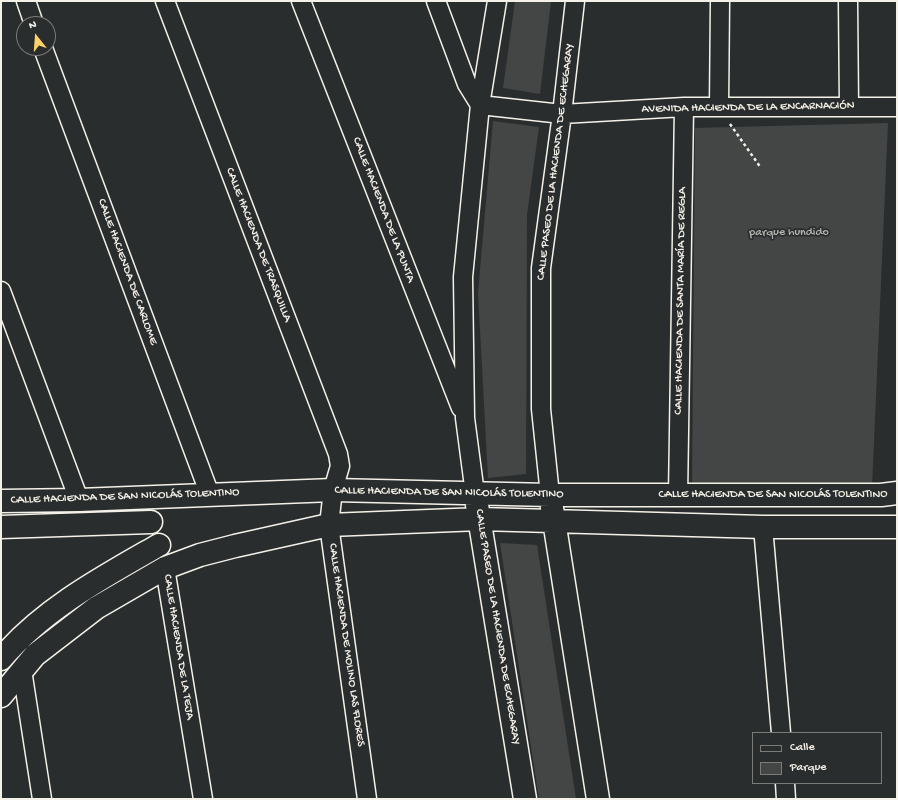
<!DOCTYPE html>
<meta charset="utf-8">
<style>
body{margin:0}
#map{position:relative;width:898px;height:800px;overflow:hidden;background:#2a2d2e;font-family:"Gochi Hand",sans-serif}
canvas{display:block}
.frame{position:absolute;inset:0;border:2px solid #f4f1e8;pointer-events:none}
.legend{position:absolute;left:752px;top:732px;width:130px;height:52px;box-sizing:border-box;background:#2a2d2e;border:1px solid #7b7b78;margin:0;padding:5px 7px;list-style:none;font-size:12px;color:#f4f1e8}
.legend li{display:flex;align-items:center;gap:8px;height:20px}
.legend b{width:20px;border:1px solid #7b7b78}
.north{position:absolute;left:16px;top:16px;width:40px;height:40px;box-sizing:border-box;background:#2a2d2e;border:1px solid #7b7b78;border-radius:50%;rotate:343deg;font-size:11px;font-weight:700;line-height:16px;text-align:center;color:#f4f1e8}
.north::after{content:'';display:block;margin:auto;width:14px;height:18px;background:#ffd166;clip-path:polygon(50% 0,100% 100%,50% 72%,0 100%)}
</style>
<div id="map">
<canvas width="898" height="800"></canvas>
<div class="frame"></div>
<ul class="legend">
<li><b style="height:5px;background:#2a2d2e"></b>Calle</li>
<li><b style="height:11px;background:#444645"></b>Parque</li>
</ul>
<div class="north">N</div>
</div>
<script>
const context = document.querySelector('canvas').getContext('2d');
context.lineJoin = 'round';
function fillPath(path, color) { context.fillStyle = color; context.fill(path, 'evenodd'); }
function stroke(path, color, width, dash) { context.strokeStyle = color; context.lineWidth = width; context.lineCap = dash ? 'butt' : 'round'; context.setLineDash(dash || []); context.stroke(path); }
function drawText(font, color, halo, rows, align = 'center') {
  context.font = font + ' "Gochi Hand",sans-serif'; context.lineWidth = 3.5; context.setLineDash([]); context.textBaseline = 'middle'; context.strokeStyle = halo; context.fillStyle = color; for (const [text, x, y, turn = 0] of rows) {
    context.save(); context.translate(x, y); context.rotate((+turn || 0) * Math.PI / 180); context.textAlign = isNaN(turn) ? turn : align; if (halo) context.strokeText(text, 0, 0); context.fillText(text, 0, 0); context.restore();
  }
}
fillPath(new Path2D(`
 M515,1H551L540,94L503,88Z
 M493,121L539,127L527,215L526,474L488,478L478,293Z
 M888,123L872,487H692L695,128Z
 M500,543L537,545L576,799H539Z`), '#444645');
const street = new Path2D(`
 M26,1L34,24
 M165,1L338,454L340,466L333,490L329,525L367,799
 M301,1L461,408
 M436,1L467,84L480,105L562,114L684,107H897
 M848,1L849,107
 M43,48L210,495
 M719,107L720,1
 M1,291L79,500
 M475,494L465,418L463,277L480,105L497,1
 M550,495L541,409V268L562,114L575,1
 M678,496L684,107
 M763,527L781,733
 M165,568L203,799
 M22,670L42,799
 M785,783L786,799`);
const secondary = new Path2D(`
 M1,501L79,500L333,490L550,495H881L897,493
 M477,505L525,799
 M552,508L598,799
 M1,527L151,522
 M1,659C43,609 103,577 159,545
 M1,696L35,655L96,608L165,568L200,555L235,546L329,525L480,519L763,527H897`);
stroke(street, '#f4f1e8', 21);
stroke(secondary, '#f4f1e8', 25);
stroke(new Path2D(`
 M730,124L761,168`), '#f4f1e8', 2.5, [3, 3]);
stroke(street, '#2a2d2e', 18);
stroke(secondary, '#2a2d2e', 22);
drawText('12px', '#f4f1e8', '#2a2d2e', [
 ["AVENIDA HACIENDA DE LA ENCARNACIÓN",748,108,-1],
 ["CALLE PASEO DE LA HACIENDA DE ECHEGARAY",556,162,-83],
 ["CALLE HACIENDA DE LA PUNTA",383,210,69],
 ["CALLE HACIENDA DE TRASQUILLA",258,245,69],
 ["CALLE HACIENDA DE CARLOME",127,272,70],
 ["CALLE HACIENDA DE SANTA MARÍA DE REGLA",681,301,-89],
 ["CALLE HACIENDA DE SAN NICOLÁS TOLENTINO",449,493,1],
 ["CALLE HACIENDA DE SAN NICOLÁS TOLENTINO",773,495],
 ["CALLE HACIENDA DE SAN NICOLÁS TOLENTINO",125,497,-2],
 ["CALLE PASEO DE LA HACIENDA DE ECHEGARAY",497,627,81],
 ["CALLE HACIENDA DE MOLINO LAS FLORES",346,645,82],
 ["CALLE HACIENDA DE LA TEJA",178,647,81]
]);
drawText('12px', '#b6b5af', '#2a2d2e', [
 ["parque hundido",789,233]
]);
</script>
